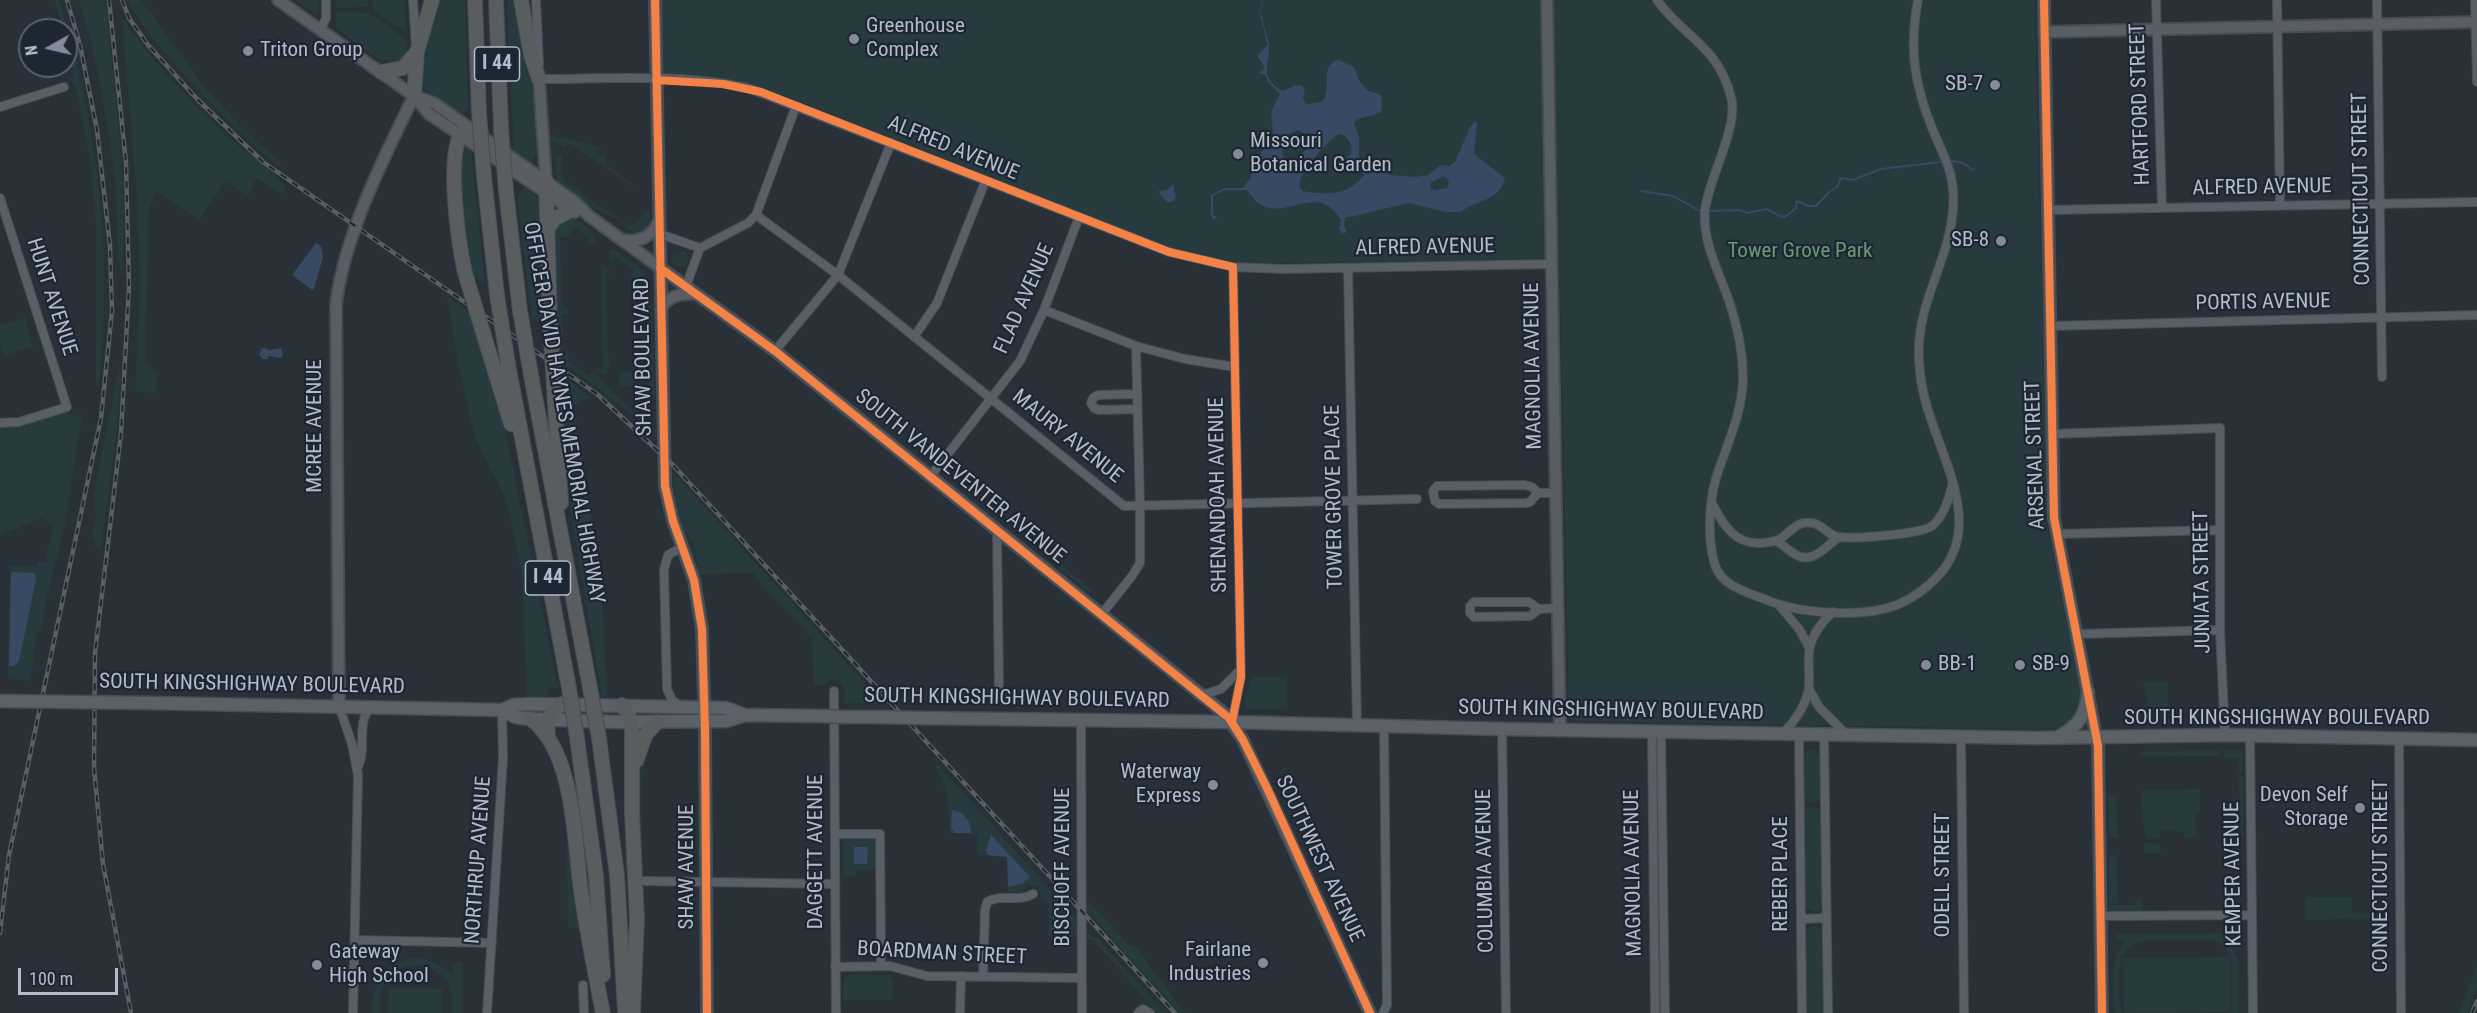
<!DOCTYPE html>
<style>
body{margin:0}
#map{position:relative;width:2477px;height:1013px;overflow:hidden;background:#2a3038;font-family:"Roboto Condensed",sans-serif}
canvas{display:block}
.north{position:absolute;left:18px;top:18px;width:60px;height:60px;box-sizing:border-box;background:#1d2633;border:2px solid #59626f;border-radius:50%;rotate:262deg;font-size:16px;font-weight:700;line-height:24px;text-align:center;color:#b4bcc9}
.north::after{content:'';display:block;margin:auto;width:21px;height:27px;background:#848b96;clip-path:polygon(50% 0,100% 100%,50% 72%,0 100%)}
.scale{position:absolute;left:18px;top:968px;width:100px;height:27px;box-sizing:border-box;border:3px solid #b4bcc9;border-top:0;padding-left:8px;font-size:18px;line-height:21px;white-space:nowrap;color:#b4bcc9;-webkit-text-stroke:4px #1d2633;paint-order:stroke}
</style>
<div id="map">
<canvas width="2477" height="1013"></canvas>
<div class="north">N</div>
<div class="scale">100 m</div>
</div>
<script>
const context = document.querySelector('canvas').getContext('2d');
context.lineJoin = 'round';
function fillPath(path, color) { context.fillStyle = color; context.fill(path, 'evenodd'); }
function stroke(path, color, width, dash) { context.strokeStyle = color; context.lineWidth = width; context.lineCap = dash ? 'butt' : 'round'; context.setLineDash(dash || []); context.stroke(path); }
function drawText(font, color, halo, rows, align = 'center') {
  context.font = font + ' "Roboto Condensed",sans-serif'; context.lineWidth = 4.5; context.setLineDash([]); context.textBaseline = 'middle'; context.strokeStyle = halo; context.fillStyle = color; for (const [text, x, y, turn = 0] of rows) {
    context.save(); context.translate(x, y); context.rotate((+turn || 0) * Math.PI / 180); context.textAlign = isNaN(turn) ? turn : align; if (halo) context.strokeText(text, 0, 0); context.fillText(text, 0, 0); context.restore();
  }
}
fillPath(new Path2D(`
 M55,0H59C92,99 112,243 102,347C101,359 102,377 96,387V221L90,158L76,88L72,81C76,66 66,48 66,30H63Z
 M79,0H104L107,15L121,151L124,211L123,279C116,264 118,210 116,189C109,126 98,61 79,0Z
 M128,0H141L204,86L242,128L280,162L282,165L281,167H278C243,136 211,105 180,70C160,48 141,27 128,0Z
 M296,0H318V12L314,13Z
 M336,0H368V7L336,8Z
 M372,0H405L406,33L375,12Z
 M440,0H465L468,107L462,117L430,94L423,86L425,57Z
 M507,0H518L538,131V150L530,164L514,153Z
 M661,0H1541L1546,256L1542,260L1257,263C1216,262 1179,251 1142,237L785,96L722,79L661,75L659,56L662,54Z
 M1554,0H2035L2047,527L2082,699V712L2064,728L2026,729L1577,721L1569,716Z
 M336,12L369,13L406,39C409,93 355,41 336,27Z
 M122,17C152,62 190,102 230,138C247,154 271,168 286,187V191L282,194L257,178L247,195L226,181L199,220L156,191L149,210L145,363L158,372L155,393L135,391L140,287L137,199Z
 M549,135L602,147L597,151L600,155L606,152V164L637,188L636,189L570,143L564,148L550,140Z
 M464,145L471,149L485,283L470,274L461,224V154Z
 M555,155H562V175L564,180L627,225L634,226L646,210L650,211L648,229L643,233L635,234L615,218L593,208L559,183L556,179Z
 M525,186L541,200L545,321L532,319L517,197Z
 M571,218C580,221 595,229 596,240L592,244H588L587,242L589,237L574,227L568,237L560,238L562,307L568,308V314H562L563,354H570L567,361L589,376L593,371L641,420H646L656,430V437L633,415L557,358L554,232C557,224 562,219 571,218Z
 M613,249L638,267L650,280L640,283L631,276L634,270L614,257L611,261L609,260V252Z
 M682,250L687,253L689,259L686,265L679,267L672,262V256L675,251L678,255Z
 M601,264L613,273H606L608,359L611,361L606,374L602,375L596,369L603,368Z
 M650,282L655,395L648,398L644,396V391L650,390L648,291L642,290L641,285Z
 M447,297L472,313L503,420L558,688H548L547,696H527L522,572L506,499L475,438L458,364Z
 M25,318L33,346L4,356L0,344V326Z
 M119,367H121L117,430L101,548L98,549L92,537L96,520L94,493Z
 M618 379a8 8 0 1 1 16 0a8 8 0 1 1-16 0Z
 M558,372L590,397L572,405L577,422L602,595L607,696L602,697L571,512L561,410L572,405L559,383Z
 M66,412L71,417L82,415L65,524L46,602L42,630L37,631L31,676L27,682L24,680L10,679L8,676L10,566H38V561L45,562L54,525L46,522L44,517L0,535V428H17Z
 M673,472L884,704L843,703L846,693L841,683L831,679L823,685H814L812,637L756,579L754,573L698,574L695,547L683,527L679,514L673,485Z
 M1063,566L1088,587L1091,590L1090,593L1057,567Z
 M1252,677H1287V709H1247L1244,707L1249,682Z
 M2168,681L2167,721L2151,720L2143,682Z
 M659,729L651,738L642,778L641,906L640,777L641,759L649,734Z
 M1811,749L1820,756L1821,802L1805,801L1804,755L1807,751Z
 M2220,750V756H2177V751Z
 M2223,750H2243V772L2235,771L2239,769V758H2224Z
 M2176,751V756L2139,757L2140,752Z
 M938,764L1076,919L1077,937H1075L1073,922V937L1048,936L1049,904L1042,898L1038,886L1027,885L1022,892H1008L1007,857L977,855V834L949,833C950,816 949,799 943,783C941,777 937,771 936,765Z
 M2243,776V836L2240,837L2239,779L2236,777Z
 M2200,789V813H2195L2196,838L2184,839V832L2169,830L2160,832V838L2147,839V831L2144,830V822L2142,821L2141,790Z
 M2116,794L2118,839L2109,837L2108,795Z
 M1805,807L1821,808L1822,908L1820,911L1815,912L1806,908Z
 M1657,808H1659V919L1657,917Z
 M566,809L583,928H568Z
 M843,838H873L876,840V869L856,871L855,877H843Z
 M2144,843H2159L2161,853H2144Z
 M2109,855H2117L2118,903H2109Z
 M2305,897H2352V913H2380L2382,918L2305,920Z
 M2135,900H2142V912H2109V905H2134Z
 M1086,902L1100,912L1127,944L1137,948L1185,1013H1180L1087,911Z
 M1814,925L1822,930L1823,1013H1807L1806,929Z
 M1659,928L1660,930L1662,1013H1658L1657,930Z
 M1086,932L1099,940L1165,1013H1157L1096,943L1093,940H1086Z
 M2241,933V939L2228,941L2239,960V1013H2231L2232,968L2230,957V1012L2124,1013L2123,958L2230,957C2228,950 2221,944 2214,941C2206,938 2148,939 2139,942C2135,943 2131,946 2128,949C2115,962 2119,996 2122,1013H2115C2112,991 2109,960 2124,942L2116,941V934Z
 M414,957C429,960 443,964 452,976L453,963H463L462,1013H452C453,1002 453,990 446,981C432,959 395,961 383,985C379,994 380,1004 380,1013H372C373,981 381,965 414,957Z
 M2477,965V988L2468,1013H2459Z
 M849,975H890L894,982L892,1000H843V980Z
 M389,988L442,989V1013H388Z`), '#273a3e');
fillPath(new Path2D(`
 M1261,0L1262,8L1259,14L1263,17C1263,27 1268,36 1269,45C1270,64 1258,76 1282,91L1296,85L1302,86L1305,90L1303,98L1306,104L1322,102C1334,87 1317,66 1339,60L1354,67L1359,80L1367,90L1381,95L1382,108L1380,113L1358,119L1354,122L1359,137V161L1368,166L1376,158H1381L1389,175L1415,177L1428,175L1441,165L1449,166L1455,162L1470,127L1475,121L1477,124L1474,154L1505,178C1501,201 1475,200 1461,212H1446L1409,203L1345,218L1344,227L1347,232L1342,234L1339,228L1341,220C1317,181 1289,221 1259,204C1254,201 1251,195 1247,190H1225L1213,196V215L1217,217L1213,220L1211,215V195L1224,188H1243L1250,179L1256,159L1269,143L1273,132L1271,112L1280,94L1268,82L1266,75L1259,73L1265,67L1258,58V54L1268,45C1264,35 1264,20 1258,13L1261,9ZM1298,130L1303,133H1310L1308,147L1299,158L1288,160L1283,156C1281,143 1285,133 1298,130ZM1339,134C1349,136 1353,145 1351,154L1342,162L1343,166L1347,169L1358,164L1364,175C1348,196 1327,195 1303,191C1300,187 1299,187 1300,182C1301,171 1329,139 1339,134ZM1444,176L1449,181L1447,188L1436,190L1430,188L1431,182Z
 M1173,184L1176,198L1172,202H1166L1158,191L1167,190Z
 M316,243L321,246L323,257L314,289L312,290L292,275Z
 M262,348H267L268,350L281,348L283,355L281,358L268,356V359H262L259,354Z
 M11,572L34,573L36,579L19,661L14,666H9Z
 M952,810C964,811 971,821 971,833H955L951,829Z
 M991,835L1030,877L1022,884L1008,887L1007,857L988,855L986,851Z
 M854,847H868L867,864H854Z
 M1054,909L1066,924V932L1052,931Z`), '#384963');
stroke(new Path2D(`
 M1951,161L1963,163L1973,170
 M1641,191L1673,196L1700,211
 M1709,211L1739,210L1747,213L1767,209L1780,216L1785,217L1796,208L1797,201L1808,206H1816L1830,191L1837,187L1841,178L1853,180L1881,169L1940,162`), '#384963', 2);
const street = new Path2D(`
 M413,0L416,46
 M536,0L539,64
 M1657,0C1683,37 1718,45 1731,97C1739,127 1709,177 1705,210C1702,241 1719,272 1729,301C1738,327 1743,352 1743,379C1742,415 1727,444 1716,478C1709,503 1707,539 1715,565C1721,586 1749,593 1767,600C1800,614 1863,618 1897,605C1913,598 1927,588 1938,576C1980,532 1949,472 1933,425C1925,404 1920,383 1919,360C1915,297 1958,252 1953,190C1952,169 1940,148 1932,128C1914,83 1909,48 1918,0
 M2156,0L2162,208
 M2277,0L2280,205
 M2377,0L2382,377
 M2475,0L2477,82
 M321,29L326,18V0
 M539,76V79C606,79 686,73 751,89L1169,252L1233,267L1283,269L1552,264
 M0,107L64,87
 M0,198L67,407L19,422L0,423
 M2048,210L2477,202
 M756,215L838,275L1124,506L1417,499
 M660,234L700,248L748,223L756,215L796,106
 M1348,268L1357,726
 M686,286L700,248
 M1044,310L1136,346L1185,359L1235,367
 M2050,326L2477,315
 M914,337L937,303L985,182
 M775,351L838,275L891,143
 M1137,394L1098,395L1093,398L1091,403L1094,408L1099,410L1137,409
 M2053,434L2220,428V630L2225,735
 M930,477L1020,361L1044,310L1079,217
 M1538,493L1530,502L1526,503L1439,504L1435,501L1433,491L1437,486L1525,485L1532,487L1538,493H1556
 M1712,503C1723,525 1735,545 1762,543C1768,542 1775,542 1780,539C1791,532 1797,520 1812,523C1823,524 1829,537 1840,537C1856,539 1921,534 1932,526C1943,517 1949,499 1952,485
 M997,531L999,692
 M2056,534L2219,530
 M1776,541C1784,545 1789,551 1796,555C1814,564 1825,546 1838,538
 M1779,605L1799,629L1809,647
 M1539,609L1530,616L1474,617L1470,613V606L1474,602H1529L1539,609L1558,608
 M1101,615L1132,576L1140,563V506L1136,346
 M2077,634L2220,630
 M1809,689L1819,707L1846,734
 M834,691L836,1013
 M1202,695L1221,689L1241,669
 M339,706L352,744L358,775L353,1013
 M680,706L672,700L667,689L664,570L668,555L682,547
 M1081,720L1082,1013
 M1232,722L1241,677L1233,267
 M1502,729L1506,1013
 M1652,732L1655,1013
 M1661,732L1665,1013
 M1782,734C1794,723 1809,701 1809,685C1810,673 1807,658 1810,647C1813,633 1823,621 1833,612
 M1799,734L1802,1013
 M1824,734L1828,1013
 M2250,736L2253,1013
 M1961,737L1964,1013
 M2399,738L2401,1013
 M358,767C367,748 356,725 370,707
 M835,834H880L881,966
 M645,881L835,884
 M2101,916L2252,915
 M1801,919L1826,918
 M355,940L492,943
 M835,967L890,966L927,976L1082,978
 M983,977L985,910L987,902C1001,893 1019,903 1033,894
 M583,985L584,1013
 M487,1013L503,758L502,710
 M960,1013L961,976
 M1138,1013L1143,1009L1150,1013
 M1383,1013L1387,1005L1384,727`);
const secondary = new Path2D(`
 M278,0L414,96L429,114L575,212
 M655,0L665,486L673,521L694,580L702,629L705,731L707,1013
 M1547,0L1560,731
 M2044,0L2054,518L2098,746L2102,1013
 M2044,32L2477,22
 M539,79L546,181
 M414,96L434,103L575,202L589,216L775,351L1225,714L1243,740L1370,1013
 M624,240C642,242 651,237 659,221
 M661,309C668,295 682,293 696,294
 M339,706L336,305C344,236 383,159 414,96`);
const primary = new Path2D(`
 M150,703L502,710L514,705L530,704L726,708L745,715
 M502,710L515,717L531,719L618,722L726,721L745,715L820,716
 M844,717H878
 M922,718L1232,722L1502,729L2037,738L2225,735L2477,740
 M2058,737C2079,726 2086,715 2088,692`);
const highway = new Path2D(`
 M475,0L479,113
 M496,0L501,128
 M521,0L531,55L539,79
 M381,72L403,68L417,52
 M414,96L417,52L432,0
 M484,176L497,295
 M546,181L550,324
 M506,191L520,311
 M547,230L554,219L571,210
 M465,273C459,246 445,153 463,131L471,129
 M489,352L511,424
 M508,364L569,688
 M532,381L590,688
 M555,404L561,503
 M622,705L629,716L632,732V813L637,919L633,1013
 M531,719C575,753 574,840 581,891C587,932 595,973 603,1013
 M548,737C546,722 549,712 562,704
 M577,738L596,876L603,975
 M599,738L617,875L625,1011
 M636,761L646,734L657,722`);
stroke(street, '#484c53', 10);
stroke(secondary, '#484c53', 14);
stroke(primary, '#484c55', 15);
stroke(highway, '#474c53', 16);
stroke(street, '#5a5e66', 8);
stroke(secondary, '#595d64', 10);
stroke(primary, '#5c6168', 12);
stroke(highway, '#5a5d60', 14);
const rail = new Path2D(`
 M109,0L126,163L129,287L121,433L95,653L94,767L103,864L131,1013
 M122,0L129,18L148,45L198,100L263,162L597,394L672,464L1175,1013
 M0,933L9,855L101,418L112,311L110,246L97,130L80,45L67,0
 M2472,1013L2477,1001`);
stroke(rail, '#595d64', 4.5);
stroke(rail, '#1d2633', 2, [7]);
const primaryBridge = new Path2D(`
 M0,701L150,703
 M820,716L844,717
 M878,717L922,718`);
const highwayBridge = new Path2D(`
 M479,113L484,176
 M501,128L506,191
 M465,273L489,352
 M497,295L508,364
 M520,311L532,381
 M550,324L555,404
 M569,688L577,738
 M590,688L599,738`);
stroke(primaryBridge, '#484c55', 15, []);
stroke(highwayBridge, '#474c53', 16, []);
stroke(primaryBridge, '#5c6168', 12);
stroke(highwayBridge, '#5a5d60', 14);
stroke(new Path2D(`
 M655,0L665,486L673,521L694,580L702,629L705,731L707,1013
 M2044,0L2054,518L2098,746L2102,1013
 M656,80L723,84L761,92L1169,252L1233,267L1241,677L1232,722
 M660,268L775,351L1229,718L1243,740L1267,788L1370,1013`), '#f48246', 8);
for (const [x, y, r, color] of [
 [854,39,6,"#848b96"],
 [248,51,6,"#848b96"],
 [1995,85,6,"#848b96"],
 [1238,154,6,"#848b96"],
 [2001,241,6,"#848b96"],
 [1926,665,6,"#848b96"],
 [2020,665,6,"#848b96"],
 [1213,785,6,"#848b96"],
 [2360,808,6,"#848b96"],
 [1263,963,6,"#848b96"],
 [317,965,6,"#848b96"]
]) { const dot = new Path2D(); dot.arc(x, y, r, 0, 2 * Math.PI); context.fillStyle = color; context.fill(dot); stroke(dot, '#1d2633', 2); }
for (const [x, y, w] of [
 [497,64,45],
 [548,578,45]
]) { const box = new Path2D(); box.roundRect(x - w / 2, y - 17, w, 34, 4.5); context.fillStyle = '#1d2633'; context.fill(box); stroke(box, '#b4bcc9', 1.5); }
drawText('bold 20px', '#b4bcc9', null, [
 ["I 44",497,64],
 ["I 44",548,578]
]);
drawText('21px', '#b4bcc9', '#1d2633', [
 ["Greenhouse",866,27],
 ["Complex",866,51],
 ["Triton Group",260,51],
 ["SB-7",1983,85,"right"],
 ["Missouri",1250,142],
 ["Botanical Garden",1250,166],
 ["SB-8",1989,241,"right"],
 ["BB-1",1938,665],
 ["SB-9",2032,665],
 ["Waterway",1201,773,"right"],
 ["Express",1201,797,"right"],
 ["Devon Self",2348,796,"right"],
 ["Storage",2348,820,"right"],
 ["Fairlane",1251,951,"right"],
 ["Industries",1251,975,"right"],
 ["Gateway",329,953],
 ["High School",329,977]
], 'left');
drawText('21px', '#b4bcc9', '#1d2633', [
 ["HARTFORD STREET",2141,104,-92],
 ["ALFRED AVENUE",953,149,22],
 ["ALFRED AVENUE",2262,188,-1],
 ["CONNECTICUT STREET",2362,189,-91],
 ["ALFRED AVENUE",1425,248,-1],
 ["HUNT AVENUE",51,297,72],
 ["FLAD AVENUE",1025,299,-66],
 ["PORTIS AVENUE",2263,303,-1],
 ["SHAW BOULEVARD",644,357,-91],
 ["MAGNOLIA AVENUE",1534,366,-91],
 ["OFFICER DAVID HAYNES MEMORIAL HIGHWAY",563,413,80],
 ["MCREE AVENUE",316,426,-90],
 ["MAURY AVENUE",1067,437,39],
 ["ARSENAL STREET",2036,455,-92],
 ["SOUTH VANDEVENTER AVENUE",960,477,39],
 ["SHENANDOAH AVENUE",1219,495,-91],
 ["TOWER GROVE PLACE",1335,497,-91],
 ["JUNIATA STREET",2203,582,-91],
 ["SOUTH KINGSHIGHWAY BOULEVARD",252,685,1],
 ["SOUTH KINGSHIGHWAY BOULEVARD",1017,699,1],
 ["SOUTH KINGSHIGHWAY BOULEVARD",1611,711,1],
 ["SOUTH KINGSHIGHWAY BOULEVARD",2277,719],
 ["DAGGETT AVENUE",817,852,-90],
 ["SOUTHWEST AVENUE",1319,859,65],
 ["NORTHRUP AVENUE",479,860,-86],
 ["SHAW AVENUE",688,867,-90],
 ["BISCHOFF AVENUE",1064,867,-90],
 ["COLUMBIA AVENUE",1486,871,-91],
 ["MAGNOLIA AVENUE",1634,873,-91],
 ["REBER PLACE",1782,874,-90],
 ["KEMPER AVENUE",2234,874,-91],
 ["ODELL STREET",1944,875,-90],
 ["CONNECTICUT STREET",2382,876,-90],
 ["BOARDMAN STREET",942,954,3]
]);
drawText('21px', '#6b9a76', '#1d2633', [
 ["Tower Grove Park",1800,252]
]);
</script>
